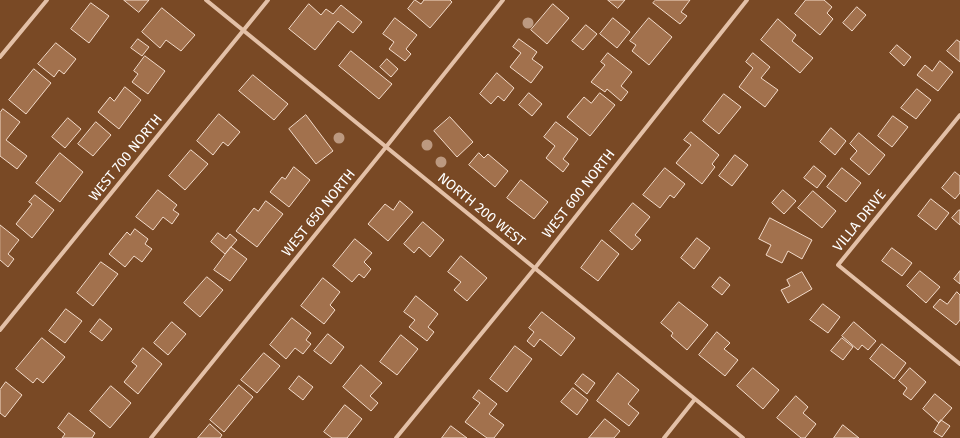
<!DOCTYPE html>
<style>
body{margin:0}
canvas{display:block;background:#794925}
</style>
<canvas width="960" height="438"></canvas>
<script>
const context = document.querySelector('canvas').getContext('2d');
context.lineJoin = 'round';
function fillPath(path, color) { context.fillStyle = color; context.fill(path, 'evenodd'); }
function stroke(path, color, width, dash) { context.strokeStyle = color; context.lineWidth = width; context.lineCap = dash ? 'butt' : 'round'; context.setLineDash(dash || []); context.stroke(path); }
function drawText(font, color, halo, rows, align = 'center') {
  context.font = font + ' "Fira Sans",sans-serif'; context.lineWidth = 3.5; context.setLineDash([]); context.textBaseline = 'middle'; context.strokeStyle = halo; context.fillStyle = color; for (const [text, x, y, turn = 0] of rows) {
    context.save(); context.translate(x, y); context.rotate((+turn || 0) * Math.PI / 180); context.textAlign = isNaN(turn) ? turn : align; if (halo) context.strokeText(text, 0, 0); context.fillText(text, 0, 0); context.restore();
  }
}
const building = new Path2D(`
 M124,0H149L139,12Z
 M415,0L421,4L424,0H450L452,2L430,28L408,9Z
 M608,0H625L618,8Z
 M656,0H690L681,12L687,16L680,24L653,3Z
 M806,0H824L832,7L827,13L833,19L820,35L795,14Z
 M91,3L109,16L89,43L71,29Z
 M309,4L321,15L326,9L333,14L341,5L362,22L353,33L338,21L315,50L289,29Z
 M553,4L569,18L547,44L531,30Z
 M857,7L866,15L852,31L843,23Z
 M162,8L195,35L181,51L166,40L160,48L142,32Z
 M395,18L417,35L406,49L411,54L405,61L389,49L394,42L383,34Z
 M613,18L630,32L617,48L600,34Z
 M649,18L672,37L649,65L632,51L636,45L630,41Z
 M778,19L796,35L792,41L813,58L800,73L761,40Z
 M586,25L597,34L583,50L572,41Z
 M138,39L149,47L142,56L131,48Z
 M519,39L537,52L532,59L543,67L531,83L510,67L521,53L513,47Z
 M957,40L960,42V62L947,51Z
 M56,43L76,59L64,74L59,70L54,77L38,64Z
 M897,45L911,57L904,66L890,53Z
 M351,51L392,84L379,99L339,66Z
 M608,53L632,72L621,86L628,92L621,101L607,89L605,92L591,82L605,65L601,62Z
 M753,53L770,67L761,78L778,90L765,107L739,87L753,68L746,62Z
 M145,56L165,71L148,94L132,82L138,74L134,71Z
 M387,59L398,69L391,77L380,67Z
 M940,61L953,72L938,91L917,75L925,65L932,71Z
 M34,69L51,83L26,114L9,100Z
 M497,73L514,88L504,101L498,96L491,104L480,94Z
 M253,75L288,104L274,120L239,91Z
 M125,87L141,100L119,129L98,112L110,97L114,101Z
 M917,89L931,100L916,119L901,108Z
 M529,93L542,104L532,116L519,105Z
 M600,93L615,105L590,136L567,117L584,97L591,103Z
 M724,94L741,107L719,134L703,121Z
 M3,109L20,122L6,140L27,156L17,169L0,156V113Z
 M219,114L240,132L228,146L223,142L213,155L197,141Z
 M306,115L333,151L316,164L289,129Z
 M893,116L908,127L892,147L878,136Z
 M450,117L473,142L457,157L434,131Z
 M68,118L81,129L65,148L52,137Z
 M96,122L111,135L93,156L78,144Z
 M556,122L578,139L563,159L569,164L563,172L546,158L555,146L544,137Z
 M831,128L846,141L835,155L820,142Z
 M691,132L719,155L712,164L715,167L702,184L676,163L691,145L684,140Z
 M859,133L885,155L869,175L850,159L857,151L850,144Z
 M191,150L208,164L185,190L169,176Z
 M60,153L83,172L60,202L36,183Z
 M479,153L484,158L488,154L508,171L495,187L469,165Z
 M735,155L748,165L732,186L719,176Z
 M814,166L826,176L817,188L804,178Z
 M294,167L310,180L289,207L270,192L282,177L285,179Z
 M665,168L685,184L674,198L670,195L660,208L643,195Z
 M842,168L861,183L846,202L827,187Z
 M955,172L960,176V193L955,199L942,188Z
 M521,180L548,202L534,219L507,198Z
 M158,190L177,205L173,210L179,214L172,224L163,217L153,230L136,217Z
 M783,190L796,201L784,214L772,203Z
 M813,191L836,211L822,228L798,208Z
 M35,195L54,210L32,238L16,224L32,204L29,202Z
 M931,199L949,213L936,230L918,216Z
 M266,201L283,214L257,247L236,231L254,208L258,211Z
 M400,201L413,212L388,241L368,224L385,204L393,210Z
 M633,203L650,217L635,235L641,240L632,250L610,231Z
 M959,210H960V225L952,218Z
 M770,218L812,240L802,259L788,251L782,263L766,255L771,245L759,239Z
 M423,222L444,240L430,257L419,247L414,253L404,244Z
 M0,225L19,240L8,254L14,259L8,267L0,260Z
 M135,229L148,239L145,244L152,249L142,262L134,256L125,267L109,254L127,232L130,235Z
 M218,233L226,239L230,234L237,240L225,254L211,242Z
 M697,238L710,248L694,269L681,258Z
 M355,239L372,253L364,262L371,269L364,278L359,274L352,282L333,266Z
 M602,240L619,254L598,281L581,268Z
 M231,247L247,259L230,281L214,270Z
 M892,248L912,263L902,276L882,261Z
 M461,256L487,278L467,301L454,290L461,282L448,272Z
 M101,262L118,274L93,306L77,293Z
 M920,271L940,287L926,303L907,286Z
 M960,271V284L954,279Z
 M802,272L812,289L788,303L781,290L790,286L787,280Z
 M207,277L223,290L200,317L184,303Z
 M720,277L730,285L722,295L712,287Z
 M323,278L340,292L330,305L335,310L324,324L301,306Z
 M957,292L960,295V320L956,325L933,307L940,299L947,304Z
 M416,296L438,314L428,327L434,332L427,341L409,327L415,320L404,312Z
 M679,302L708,325L687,350L671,336L673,333L661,323Z
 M823,304L840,317L828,333L810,320Z
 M66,309L82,321L65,343L49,331Z
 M542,312L575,338L561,356L540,339L534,347L527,341L534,332L529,328Z
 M292,318L311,333L306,340L311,344L303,354L295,348L286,359L270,345Z
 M100,319L112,329L102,341L90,332Z
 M172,322L186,334L168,355L154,343Z
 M854,322L876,341L868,350L862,345L858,350L842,336Z
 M717,332L730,343L724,349L738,360L725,376L699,355Z
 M328,334L344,347L331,364L314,351Z
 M401,335L418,349L397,375L380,362Z
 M42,338L65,357L43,383L37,378L33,383L16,369Z
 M842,338L853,347L843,360L831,351Z
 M882,344L906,363L894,379L870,359Z
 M515,346L532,359L507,392L490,379Z
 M143,348L162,364L138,394L124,382L137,366L132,362Z
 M264,353L280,366L257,393L241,380Z
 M361,365L382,383L370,396L378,403L371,411L343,387Z
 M753,368L779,390L763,409L737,386Z
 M910,368L926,382L911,400L903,394L907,388L899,381Z
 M618,373L639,390L628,404L639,413L629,426L597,401Z
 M583,374L595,383L587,394L575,384Z
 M299,376L313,387L303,400L289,389Z
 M6,382L22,395L5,417L0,413V390Z
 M239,385L253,397L224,432L210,420Z
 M111,386L131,403L110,428L90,411Z
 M573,388L588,400L577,415L561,402Z
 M479,390L497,404L489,414L504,425L494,438H487L465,422L480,403L473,398Z
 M935,394L952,408L939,423L923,409Z
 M796,396L808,407L803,413L816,424L805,438H801L777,418Z
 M345,405L362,419L347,438H332L324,432Z
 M69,413L95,433L92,438H62L65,434L58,428Z
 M605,419L620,431L614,438H589Z
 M941,420L950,426L942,437L934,432Z
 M210,424L222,435L220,438H198Z
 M843,425L859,438H834Z
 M451,426L467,438H442Z`);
fillPath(building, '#a2714d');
stroke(building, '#f3dbca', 1);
stroke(new Path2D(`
 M206,0L743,438
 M0,57L47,0
 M960,115L838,265L960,364
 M0,330L268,0
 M151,438L386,147L503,0
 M396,438L535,268L747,0
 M664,438L695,399`), '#e3c0a7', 4);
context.fillStyle = '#bc9980';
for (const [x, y] of [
 [528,23],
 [339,138],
 [427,145],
 [441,162]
]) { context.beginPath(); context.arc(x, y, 5.5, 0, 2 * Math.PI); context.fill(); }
drawText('14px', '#fff', '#794925', [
 ["WEST 700 NORTH",126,158,-51],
 ["WEST 600 NORTH",579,194,-52],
 ["NORTH 200 WEST",481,210,39],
 ["WEST 650 NORTH",319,213,-51],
 ["VILLA DRIVE",860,221,-51]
]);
</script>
